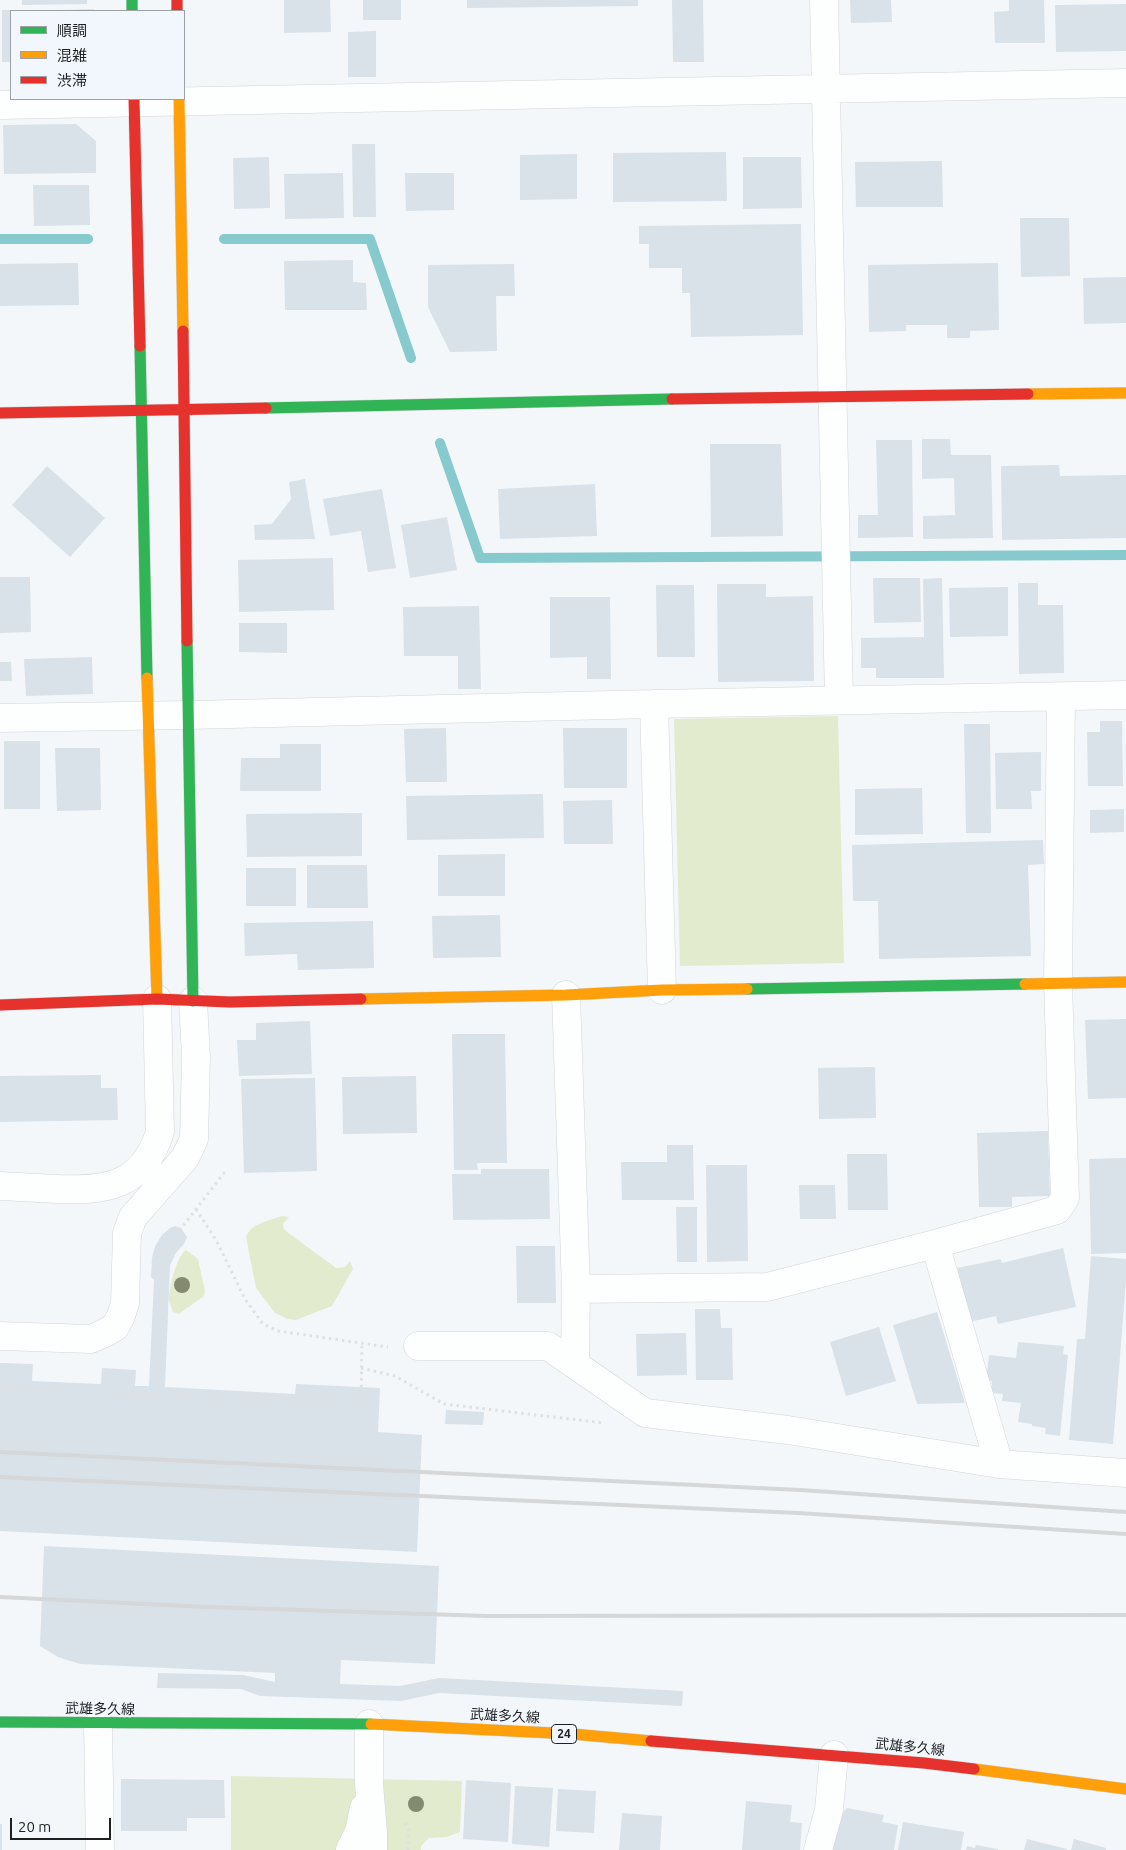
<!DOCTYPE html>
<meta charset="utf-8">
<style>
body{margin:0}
#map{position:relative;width:1126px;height:1850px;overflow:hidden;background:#f4f7f9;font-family:Ubuntu,"Noto Sans JP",sans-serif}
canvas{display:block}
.legend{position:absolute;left:10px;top:10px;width:175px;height:90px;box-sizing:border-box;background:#f1f7fc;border:1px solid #9da1a5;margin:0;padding:6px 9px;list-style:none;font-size:15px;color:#1e2022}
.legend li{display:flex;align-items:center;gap:10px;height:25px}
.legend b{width:25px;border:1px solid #9da1a5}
.scale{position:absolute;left:10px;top:1818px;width:101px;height:22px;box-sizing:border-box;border:2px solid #1e2022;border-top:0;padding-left:6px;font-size:15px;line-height:18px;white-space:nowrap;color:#1e2022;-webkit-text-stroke:4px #f1f7fc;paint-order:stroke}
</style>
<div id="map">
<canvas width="1126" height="1850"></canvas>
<ul class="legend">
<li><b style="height:6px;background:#30b455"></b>順調</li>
<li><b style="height:6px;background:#ff9f0a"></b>混雑</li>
<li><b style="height:6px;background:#e5322d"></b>渋滞</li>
</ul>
<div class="scale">20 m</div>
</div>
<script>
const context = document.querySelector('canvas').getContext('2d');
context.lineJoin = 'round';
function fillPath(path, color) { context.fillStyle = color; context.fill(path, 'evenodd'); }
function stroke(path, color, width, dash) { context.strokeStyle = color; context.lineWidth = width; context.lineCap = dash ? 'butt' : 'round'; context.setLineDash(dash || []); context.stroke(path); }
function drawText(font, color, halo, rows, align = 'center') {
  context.font = font + ' Ubuntu,"Noto Sans JP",sans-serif'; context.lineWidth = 4; context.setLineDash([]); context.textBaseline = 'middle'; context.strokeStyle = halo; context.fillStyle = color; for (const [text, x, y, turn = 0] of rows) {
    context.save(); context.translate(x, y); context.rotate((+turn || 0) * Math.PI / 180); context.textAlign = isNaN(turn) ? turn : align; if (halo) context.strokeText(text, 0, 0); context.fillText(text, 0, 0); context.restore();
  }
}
fillPath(new Path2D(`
 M838,716L844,963L680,966L674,719Z
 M282,1216L289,1217L283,1224L284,1229L287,1232L336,1268L345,1267L350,1261L353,1269L332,1306L296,1320L288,1319L275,1313L256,1288L246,1237C251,1223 269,1221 282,1216Z
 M186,1250L198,1259L205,1291L204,1296L179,1314L173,1312C172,1309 170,1304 169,1300C168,1290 177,1255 186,1250Z
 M231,1776L462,1781L460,1832L447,1837L429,1838L421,1846V1850H231Z`), '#e2ebce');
stroke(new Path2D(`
 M0,239H88
 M224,239H370L411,358
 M440,443L480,558L1126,555`), '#86cacd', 10);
fillPath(new Path2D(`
 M22,0H87V4L22,5Z
 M284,0H330L331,32L284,33Z
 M363,0H401V20H363Z
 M467,0H638V6L467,8Z
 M672,0H703L704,62H673Z
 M850,0H891L892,22L851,23Z
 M1009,0H1044L1045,43H995L994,12L1009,11Z
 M1126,4V51L1056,52L1055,5Z
 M94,9V11H60V10Z
 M2,10H11V62H2Z
 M376,31V77H348V32Z
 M76,124L96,141V173L4,174L3,125Z
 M352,144H375L376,217H353Z
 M726,152L727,201L613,202V153Z
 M577,154V199L520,200V155Z
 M269,157L270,208L234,209L233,158Z
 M743,157H801L802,208L743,209Z
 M942,161L943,207H856L855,162Z
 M343,173L344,218L285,219L284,174Z
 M405,173H454V210L406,211Z
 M33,185H89L90,225L34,226Z
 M1020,218H1069L1070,276L1021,277Z
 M801,224L803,335L691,337L690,293H682V268H649V244H639V226Z
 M353,260V282L366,283L367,310H285L284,261Z
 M78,263L79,305L0,306V264Z
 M998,263L999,330L970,331V338H947V325H906V331L869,332L868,265Z
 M514,264L515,296H496L497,351L450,352L428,307V265Z
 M1126,277V323L1084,324L1083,278Z
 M922,439H950L951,455H991L993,538L923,539V516L955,515L954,478L922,479Z
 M876,440H912L913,537L858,538V515H878Z
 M710,444H781L783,536L711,537Z
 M1059,465L1060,476L1126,475V538L1002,540L1001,466Z
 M47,466L105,518L70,557L12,505Z
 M305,479L315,539L255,540L254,525L272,524L291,499L289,482Z
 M595,484L597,536L500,539L498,489Z
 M382,489L396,568L368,572L361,531L330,536L323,499Z
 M447,517L457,570L410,578L401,525Z
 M333,558L334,610L239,612L238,560Z
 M0,577H30L31,632L0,633Z
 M873,578H920L921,622L874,623Z
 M942,578L944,678H876V668H861V638L924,637L923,579Z
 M1018,583H1038V605H1063L1064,673L1019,674Z
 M717,584H766V597L813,596L814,681L718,682Z
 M656,585H694L695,657H657Z
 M1008,587V636L950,637L949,588Z
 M550,597H610L611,679H587V657L550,658Z
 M479,606L481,689H458V656H404L403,607Z
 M239,623H287V653L239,652Z
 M92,657L93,694L26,696L24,659Z
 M0,662H11L12,681H0Z
 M1100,721H1122L1123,786H1088L1087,732H1100Z
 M964,724H990L991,833H966Z
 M446,728L447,782H406L404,729Z
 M563,728H627V788H564Z
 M4,741H40V809H4Z
 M280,744H321V791H240L241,758H280Z
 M55,748H100L101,810L57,811Z
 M1041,752V791H1031L1032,809H996L995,753Z
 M922,788L923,834L855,835V789Z
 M543,794L544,838L407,840L406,796Z
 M612,800L613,844H564L563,801Z
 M1124,809V832L1090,833V810Z
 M362,813V856L247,857L246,814Z
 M1043,840L1044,864L1028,865L1031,956L879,959L878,901H853L852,845Z
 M505,854V896H438V855Z
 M307,865H367L368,908H307Z
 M246,868H296V906H246Z
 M500,915L501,957L433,958L432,916Z
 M373,921L374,968L298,970L297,954L245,956L244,923Z
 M1126,1019V1098L1088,1099L1085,1020Z
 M310,1021L312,1074L239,1076L237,1040H256V1023Z
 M452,1034H505L507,1163H477L478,1170H454Z
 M875,1067L876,1118L819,1119L818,1068Z
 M101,1075V1088H117L118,1120L0,1122V1076Z
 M416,1076L417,1133L343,1134L342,1077Z
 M315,1078L317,1171L244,1173L241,1079Z
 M1048,1131L1050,1196L1012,1197V1207H979L977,1133Z
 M667,1145H693L694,1200H622L621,1162H667Z
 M847,1154H887L888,1210H848Z
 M1126,1158V1253L1091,1254L1089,1159Z
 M706,1165H747L748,1261L707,1262Z
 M481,1169H549L550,1219L453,1220L452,1174H481Z
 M799,1185H835L836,1219H800Z
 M676,1207H697V1262H677Z
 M175,1226L181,1228L187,1237L184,1244L176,1253L170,1265L165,1387L295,1394L296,1384L380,1388L378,1432L422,1435L417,1552L0,1531V1363L33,1364L32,1381L101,1384L102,1368L136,1370L135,1386H149L154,1280L151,1277L152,1258L155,1246L162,1235L170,1228Z
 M516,1246H555L556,1303H517Z
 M1063,1248L1076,1307L998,1324L996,1316L969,1322L957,1268L1001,1259L1002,1263Z
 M1091,1256L1126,1259V1281L1113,1444L1069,1440L1077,1339H1085Z
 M695,1309H720L721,1328H732L733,1380H696Z
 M937,1312L965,1403L917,1404L893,1325Z
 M879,1327L896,1381L846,1396L830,1342Z
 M686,1333L687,1375L637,1376L636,1334Z
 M1018,1342L1064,1346L1063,1354L1068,1355L1060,1436L1045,1434L1046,1428L1032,1426V1424L1018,1422L1021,1403L1002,1401L1003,1394L991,1393L992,1381L986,1380L989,1355L1016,1358Z
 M446,1410L484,1412L483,1425L445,1424Z
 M44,1546L439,1566L435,1664L341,1660L340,1684L400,1686L439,1678L683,1691L682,1706L439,1693L401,1701L260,1696L241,1689L157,1688L158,1673L243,1675L275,1682V1673L80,1664L58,1657L40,1646Z
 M121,1779L224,1780L225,1818H187V1831H121Z
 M466,1780L511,1783L508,1842L463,1839Z
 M515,1786L553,1788L549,1847L512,1844Z
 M558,1789L596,1791L594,1833L556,1831Z
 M746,1801L792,1805L790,1822L802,1823L800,1850H742Z
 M847,1808L884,1815L882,1822L898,1825L894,1850H831L836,1821Z
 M622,1813L662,1816L660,1850H619Z
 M903,1822L964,1832L961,1850H898Z
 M0,1824H2V1850H0Z
 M1027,1839L1067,1849V1850H1024Z
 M1074,1839L1106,1848V1850H1071Z
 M976,1845L998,1849V1850H966L967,1846L975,1848Z`), '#d9e2e8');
const street = new Path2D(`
 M824,0L839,700
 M0,105L1126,83
 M1061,697L1058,984L1065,1198L1057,1210L935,1244L999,1464L1126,1473
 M654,704L662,990
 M0,718L189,715L654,704L1126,695
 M566,995L576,1289
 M0,1186C19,1187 38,1188 57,1189C107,1191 143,1186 160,1132L157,999
 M0,1336L91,1339L105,1333L115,1327L121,1316L125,1303L127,1233L133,1217L185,1158L194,1139L196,1057L193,1001
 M418,1346H548L645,1413L788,1430L999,1464
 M575,1364L576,1289L767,1287L935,1244
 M98,1724L100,1850
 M369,1724V1784L373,1832V1850
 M350,1850L359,1832L364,1808
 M818,1850L829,1810L834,1755`);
const fast = new Path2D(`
 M132,0V11
 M140,346L147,678
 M266,408L672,399
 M187,641L193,1001
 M747,989L1025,984
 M0,1722L371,1724`);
const slow = new Path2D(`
 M179,99L183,331
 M1028,394L1126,393
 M147,678L157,999
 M1025,984L1126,982
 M361,999L566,995L662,990L747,989
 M371,1724L572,1734L651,1741
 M974,1769L1126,1789`);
const jam = new Path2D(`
 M177,0V11
 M134,99L140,346
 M183,331L187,641
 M672,399L1028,394
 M0,413L266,408
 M0,1005L157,999L230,1002L361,999
 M651,1741L924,1763L974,1769`);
stroke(street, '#d2d5d6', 29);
stroke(fast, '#d2d5d6', 12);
stroke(slow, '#d2d5d6', 12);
stroke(jam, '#d2d5d6', 12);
stroke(new Path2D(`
 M196,1209L216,1240L245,1299L263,1324L278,1331L388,1347
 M361,1368L395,1376L444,1404L604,1423
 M0,1388L361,1403L362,1343
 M158,1394L163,1252L227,1169
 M307,1409V1401
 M405,1823L409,1830L408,1850`), '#dfe0e1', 3, [2.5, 4]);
stroke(street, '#fdfefe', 28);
stroke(fast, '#30b455', 11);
stroke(slow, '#ff9f0a', 11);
stroke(jam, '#e5322d', 11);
stroke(new Path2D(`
 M0,1452L800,1490L1126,1512
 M0,1477L798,1513L1126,1534
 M0,1597L208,1607L487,1616L1126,1615`), '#d5d7d8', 4);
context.fillStyle = '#848a70';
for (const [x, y] of [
 [182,1285],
 [416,1804]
]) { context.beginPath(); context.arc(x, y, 8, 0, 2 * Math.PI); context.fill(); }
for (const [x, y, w] of [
 [564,1734,25]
]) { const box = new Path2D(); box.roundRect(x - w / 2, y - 9.5, w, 19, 4); context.fillStyle = '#f1f7fc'; context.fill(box); stroke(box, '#1e2022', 1); }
drawText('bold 12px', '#1e2022', null, [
 ["24",564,1734]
]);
drawText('14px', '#1e2022', '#f1f7fc', [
 ["武雄多久線",100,1709,1],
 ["武雄多久線",505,1716,3],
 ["武雄多久線",910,1747,6]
]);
</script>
